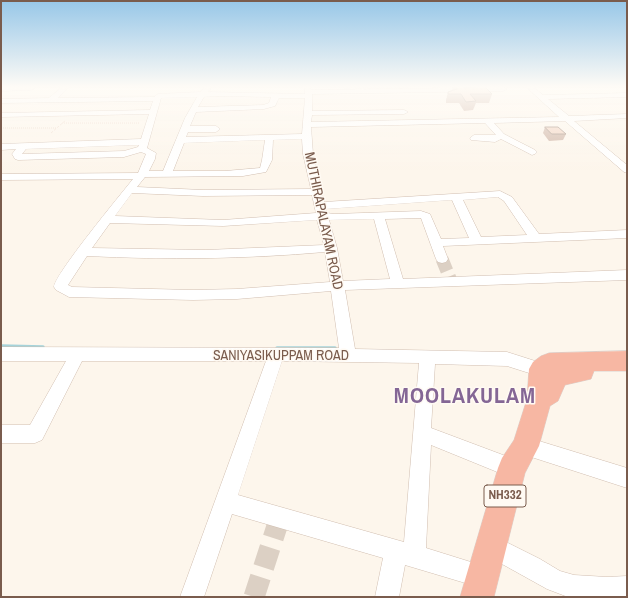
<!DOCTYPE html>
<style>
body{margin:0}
#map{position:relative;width:628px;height:598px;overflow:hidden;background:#fdf6ec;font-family:"Archivo Narrow",sans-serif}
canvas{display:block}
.frame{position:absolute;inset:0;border:2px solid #7a5c4d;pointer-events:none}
</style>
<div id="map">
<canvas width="628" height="598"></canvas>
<div class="frame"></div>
</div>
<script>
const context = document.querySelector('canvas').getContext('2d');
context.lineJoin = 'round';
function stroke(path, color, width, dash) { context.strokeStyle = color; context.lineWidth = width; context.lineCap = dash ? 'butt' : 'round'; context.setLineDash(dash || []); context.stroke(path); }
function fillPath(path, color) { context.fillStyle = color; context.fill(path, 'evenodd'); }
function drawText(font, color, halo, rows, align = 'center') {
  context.font = font + ' "Archivo Narrow",sans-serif'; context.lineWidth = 3; context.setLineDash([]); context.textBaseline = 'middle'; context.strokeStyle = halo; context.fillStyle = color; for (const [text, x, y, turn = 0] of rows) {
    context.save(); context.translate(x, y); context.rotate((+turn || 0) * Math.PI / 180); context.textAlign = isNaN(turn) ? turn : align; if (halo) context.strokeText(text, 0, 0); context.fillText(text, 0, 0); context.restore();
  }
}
stroke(new Path2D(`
 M1,346L43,347
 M277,348H335`), '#a5d3da', 3.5);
stroke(new Path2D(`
 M442,259L451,281`), '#dcd0c4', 13, [13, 6]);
stroke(new Path2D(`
 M254,597L280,517`), '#dcd0c4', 21, [21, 10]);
const minor = new Path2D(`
 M63,86H70L58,98L154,97L158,94L200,92L206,86L211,88L208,92L305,94L304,86H310L311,90L503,87L507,89L503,91L312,94V111L404,110L408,112L404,114L312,115L311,122L559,117L525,86H532L543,95L627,93V97L548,99L569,116L627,114V118L574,121L627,165V173L624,172L565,121L494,123L504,134L535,150L537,152L535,154L532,155L501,139L495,142L471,140L470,138L474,135H496L485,123L311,127L313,154L324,202L500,191L512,197L539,234L627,230V238L443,246L448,259L446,262L442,263L438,262L436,259L421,218L385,219L403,279L627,270V280L345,290L355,349L507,352L554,367L556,372L554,377L548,379L507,366L435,364L431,428L519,461L522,468L519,475L512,478L431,445L426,548L490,568L494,576L490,584L482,588L405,565L399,597H375L383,558L232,514L204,597H180L266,361H82L42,440L35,443H1V425H30L66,361H1V347L339,348L331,291L237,299L193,300L69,297L56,290L54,287C54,275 121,194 133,179L1,180V174L138,173L146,154L141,152L124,157L18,160L15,159L12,154L16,149L1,150V144L141,139L149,114L1,117V113L150,110L153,101L1,103V99L49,98ZM215,96L271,97L269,103L263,105L198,107L204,97ZM197,97L185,118L163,171H149L155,159L156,153L147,148L161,98ZM279,98H305L302,134L186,137L188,132H216L220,129L216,126H190L196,112L264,109L275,106ZM302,139L303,154L311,189L203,190L137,187L145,177L243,176L266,172L272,160L273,140ZM265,140L262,160L260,168L225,171H173L184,143ZM139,145L138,147L124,151L22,154L26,149ZM132,193L203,196L312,195L316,213L223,220L115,216ZM498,197L504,201L527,235L481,237L463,200ZM452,200L469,238L441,239L430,214L421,211L334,214L327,213L326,209ZM374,219L390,279L343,281L337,248L329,220ZM317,220L324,245L206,250L92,248L110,223L223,226ZM325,252L330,282L237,289L193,290L72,287L68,285L87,256C166,260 246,259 325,252ZM282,361L419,363L404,542L238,495Z
 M1,87L32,86L35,88L31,90L1,91Z
 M526,437L627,468V488L519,453L517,446L519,439Z
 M492,535L540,559L560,571L574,575L607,577L627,576V597H568L547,589L484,554L481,546L484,538Z`);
const highway = new Path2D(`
 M627,351V371H594L591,379L565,385L558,401L550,406L539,446L525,473L494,597H460L498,468L502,458L514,440L527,399L529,369L533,362L541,356L549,353Z`);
stroke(minor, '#d1beb0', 1);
stroke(highway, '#dad1cd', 1);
stroke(new Path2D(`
 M62,123H140
 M1,128H57
 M51,133L66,120`), '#d9b8a5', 1, [0.5, 1.5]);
fillPath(minor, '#fff');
fillPath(highway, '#f7b7a3');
fillPath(new Path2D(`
 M453,86H463L464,88L492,94L489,103H476L473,110L464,111L459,103H446V100L448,92L452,90Z
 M545,127L566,134L563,140L549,141L543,133Z`), '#d1b7a8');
const building = new Path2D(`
 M455,86H463L464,88L484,86L492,94H470L476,101L466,102L461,94H448V92L457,89Z
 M545,127H558L566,134H552Z`);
fillPath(building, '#f3d5c3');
stroke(building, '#aa9588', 1);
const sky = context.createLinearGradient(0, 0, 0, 170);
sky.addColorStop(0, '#97c7e8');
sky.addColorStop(0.51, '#fefbf6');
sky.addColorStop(1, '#fefbf600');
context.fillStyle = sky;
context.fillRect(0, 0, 628, 170);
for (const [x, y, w] of [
 [505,496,42]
]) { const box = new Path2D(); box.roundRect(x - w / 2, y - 11, w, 22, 3); context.fillStyle = '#fffaf3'; context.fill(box); stroke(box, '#7a5c4d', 1); }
drawText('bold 13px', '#7a5c4d', null, [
 ["NH332",505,496]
]);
drawText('14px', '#7a5c4d', '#fffaf3', [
 ["MUTHIRAPALAYAM ROAD",323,221,78],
 ["SANIYASIKUPPAM ROAD",281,356]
]);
context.letterSpacing = '1px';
drawText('bold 22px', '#846695', '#fffaf3', [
 ["MOOLAKULAM",465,397]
]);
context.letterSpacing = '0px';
</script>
